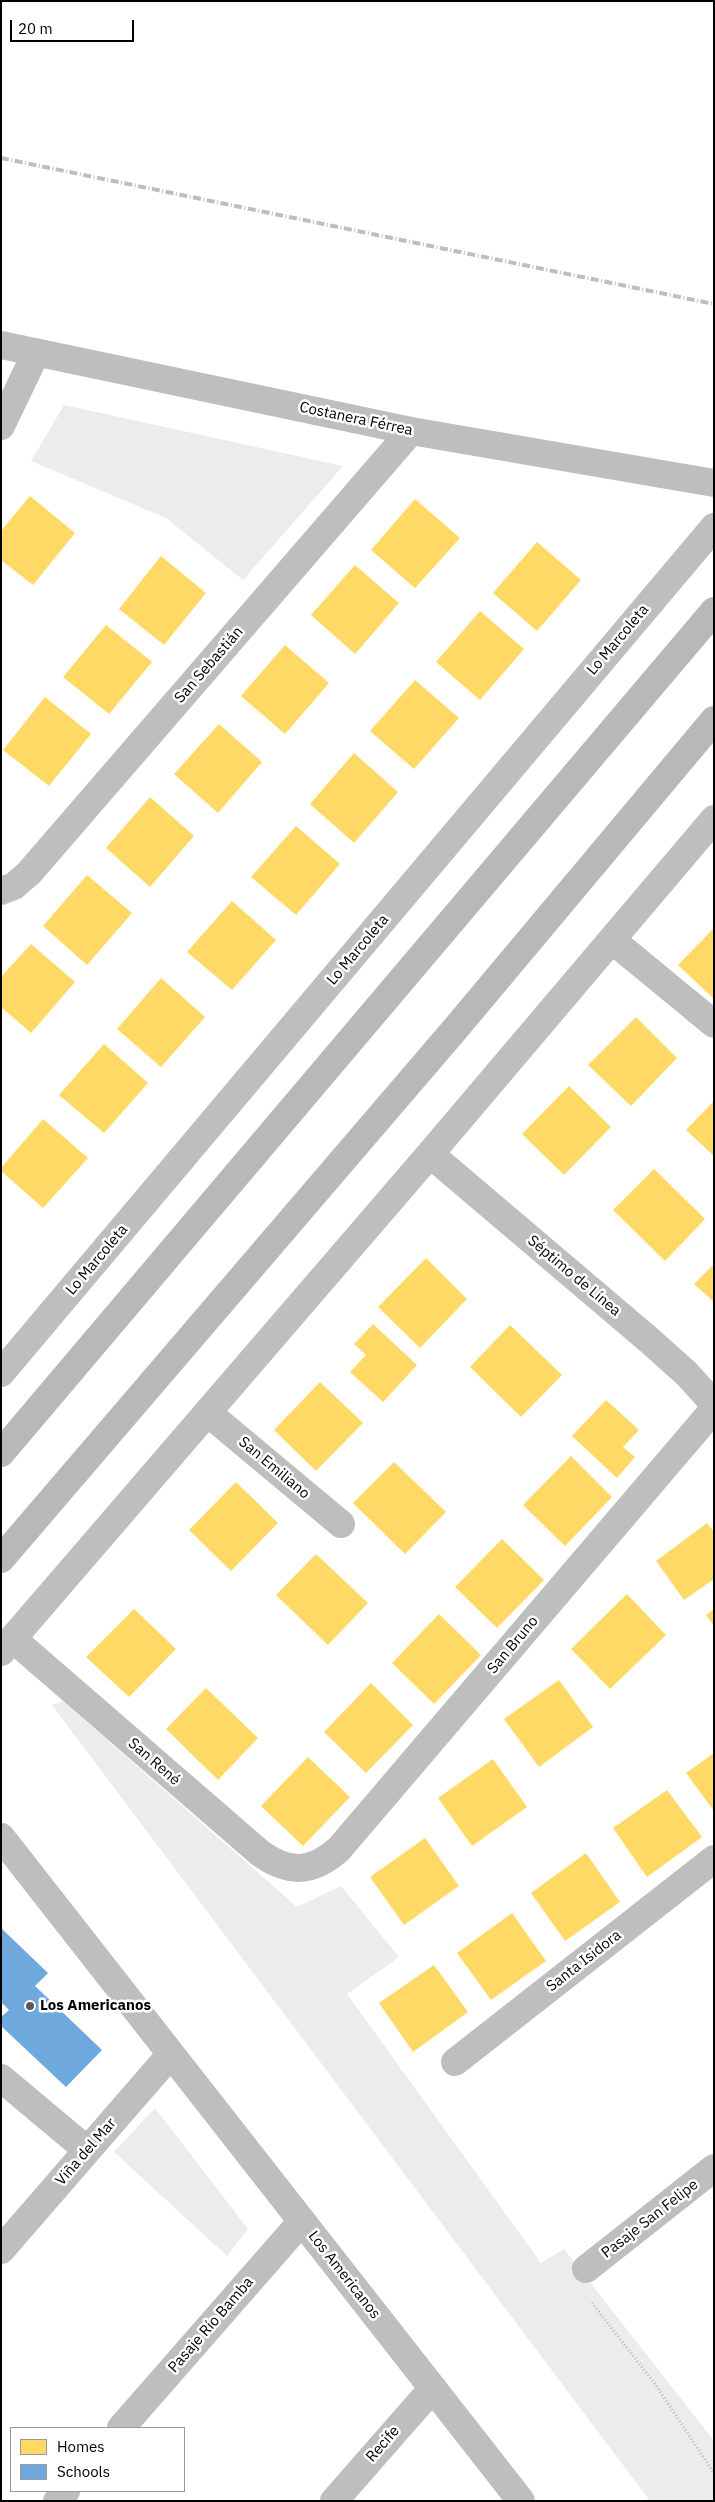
<!DOCTYPE html>
<meta charset="utf-8">
<style>
body{margin:0}
#map{position:relative;width:715px;height:2502px;overflow:hidden;background:#fff;font-family:"IBM Plex Sans",sans-serif}
canvas{display:block}
.frame{position:absolute;inset:0;border:2px solid #000;pointer-events:none}
.legend{position:absolute;left:10px;top:2427px;width:175px;height:65px;box-sizing:border-box;background:#fff;border:1px solid #999;margin:0;padding:6px 9px;list-style:none;font-size:15px;color:#000}
.legend li{display:flex;align-items:center;gap:10px;height:25px}
.legend b{width:25px;border:1px solid #999}
.scale{position:absolute;left:10px;top:20px;width:124px;height:22px;box-sizing:border-box;border:2px solid #000;border-top:0;padding-left:6px;font-size:15px;line-height:18px;white-space:nowrap;color:#000;-webkit-text-stroke:4px #fff;paint-order:stroke}
</style>
<div id="map">
<canvas width="715" height="2502"></canvas>
<div class="frame"></div>
<ul class="legend">
<li><b style="height:14px;background:#ffd966"></b>Homes</li>
<li><b style="height:14px;background:#6fa8dc"></b>Schools</li>
</ul>
<div class="scale">20 m</div>
</div>
<script>
const context = document.querySelector('canvas').getContext('2d');
context.lineJoin = 'round';
function fillPath(path, color) { context.fillStyle = color; context.fill(path, 'evenodd'); }
function stroke(path, color, width, dash) { context.strokeStyle = color; context.lineWidth = width; context.lineCap = dash ? 'butt' : 'round'; context.setLineDash(dash || []); context.stroke(path); }
function drawText(font, color, halo, rows, align = 'center') {
  context.font = font + ' "IBM Plex Sans",sans-serif'; context.lineWidth = 5; context.setLineDash([]); context.textBaseline = 'middle'; context.strokeStyle = halo; context.fillStyle = color; for (const [text, x, y, turn = 0] of rows) {
    context.save(); context.translate(x, y); context.rotate((+turn || 0) * Math.PI / 180); context.textAlign = isNaN(turn) ? turn : align; if (halo) context.strokeText(text, 0, 0); context.fillText(text, 0, 0); context.restore();
  }
}
fillPath(new Path2D(`
 M64,405L343,466L243,580L166,518L31,461Z
 M63,1701L297,1907L341,1886L399,1957L347,1994L541,2263L564,2249L714,2441V2501H650L52,1705Z
 M155,2108L248,2229L227,2256L114,2152Z`), '#ececec');
fillPath(new Path2D(`
 M30,496L75,533L33,585L1,560V531Z
 M415,499L460,538L415,588L371,550Z
 M537,542L581,580L537,631L493,593Z
 M161,556L206,593L164,645L119,609Z
 M355,565L399,603L355,654L311,615Z
 M480,611L524,649L480,700L436,662Z
 M106,625L152,662L109,714L63,677Z
 M285,645L329,683L285,734L241,696Z
 M415,680L459,718L414,769L370,731Z
 M45,697L91,734L49,786L3,750Z
 M219,724L262,762L218,813L174,774Z
 M354,753L398,792L354,843L310,804Z
 M150,797L194,836L150,887L106,848Z
 M296,826L340,864L296,915L251,877Z
 M87,875L132,913L87,965L43,926Z
 M232,901L276,940L232,990L187,952Z
 M714,928V999L678,965Z
 M31,944L75,982L31,1033L1,1007V977Z
 M161,978L205,1017L161,1067L117,1029Z
 M636,1017L677,1058L631,1106L588,1065Z
 M104,1044L148,1083L104,1133L59,1095Z
 M569,1086L611,1127L564,1175L522,1134Z
 M714,1101V1156L686,1130Z
 M43,1119L88,1158L43,1208L1,1171V1168Z
 M654,1169L705,1219L665,1261L613,1210Z
 M426,1258L467,1299L420,1348L378,1307Z
 M714,1264V1302L694,1284Z
 M373,1324L417,1365L383,1402L350,1372L366,1355L354,1344Z
 M510,1325L562,1375L521,1417L470,1367Z
 M320,1382L363,1423L316,1471L274,1430Z
 M606,1400L639,1430L623,1447L635,1457L617,1478L572,1436Z
 M571,1456L612,1497L565,1546L523,1505Z
 M394,1462L446,1512L405,1554L353,1503Z
 M236,1482L278,1523L231,1571L189,1530Z
 M707,1523L714,1532V1579L684,1600L656,1561Z
 M502,1539L544,1580L497,1628L455,1587Z
 M316,1554L368,1603L328,1645L276,1595Z
 M627,1594L666,1635L610,1689L571,1649Z
 M134,1609L176,1649L129,1697L86,1657Z
 M714,1609V1626L706,1615Z
 M439,1614L481,1655L434,1704L392,1663Z
 M559,1680L593,1727L539,1767L504,1719Z
 M371,1683L413,1725L366,1773L324,1732Z
 M206,1688L258,1738L218,1780L166,1729Z
 M714,1753V1811L686,1773Z
 M308,1757L350,1797L303,1846L261,1806Z
 M493,1759L527,1807L472,1846L438,1798Z
 M667,1790L702,1837L647,1877L613,1828Z
 M425,1838L459,1886L404,1925L370,1877Z
 M586,1853L620,1902L565,1941L531,1893Z
 M512,1913L546,1961L491,2000L457,1953Z
 M434,1965L468,2012L413,2052L379,2003Z`), '#ffd966');
fillPath(new Path2D(`
 M1,1928L48,1973L35,1986L102,2050L66,2087L1,2026V2017L9,2010L1,2002Z`), '#6fa8dc');
stroke(new Path2D(`
 M592,2303L655,2384L714,2473`), '#b9b9b9', 3, [1, 2.5]);
stroke(new Path2D(`
 M1,345L411,431L714,483
 M1,426L36,353
 M1,891L14,886L29,873L411,431
 M612,940L714,1024
 M430,1154L649,1340L687,1374L714,1404
 M1,1373L714,527
 M208,1413L341,1524
 M13,1639L260,1853C289,1874 312,1873 339,1849L714,1409
 M1,1652L430,1154L714,819
 M1,1837L521,2501
 M455,2062L714,1859
 M1,2078L87,2150
 M1,2250L171,2054
 M586,2269L714,2168
 M121,2428L302,2221
 M57,2501L66,2491
 M334,2501L433,2388`), '#bebebe', 28);
stroke(new Path2D(`
 M1,1453L714,611
 M1,1559L456,1028L714,720`), '#b8b8b8', 28);
stroke(new Path2D(`
 M1,158L714,304`), '#bebebe', 4, [8, 2.5, 1, 2.5]);
for (const [x, y, r, color] of [
 [30,2006,5,"#595959"]
]) { const dot = new Path2D(); dot.arc(x, y, r, 0, 2 * Math.PI); context.fillStyle = color; context.fill(dot); stroke(dot, '#fff', 2); }
drawText('15px', '#000', '#fff', [
 ["Costanera Férrea",356,419,12],
 ["Lo Marcoleta",618,640,-50],
 ["San Sebastián",209,665,-49],
 ["Lo Marcoleta",358,950,-50],
 ["Lo Marcoleta",97,1260,-50],
 ["Séptimo de Línea",574,1276,40],
 ["San Emiliano",274,1468,40],
 ["San Bruno",513,1645,-50],
 ["San René",154,1762,41],
 ["Santa Isidora",584,1961,-38],
 ["Viña del Mar",86,2152,-49],
 ["Pasaje San Felipe",650,2219,-38],
 ["Los Americanos",344,2275,52],
 ["Pasaje Río Bamba",211,2325,-49],
 ["Recife",383,2444,-49]
]);
drawText('bold 15px', '#000', '#fff', [
 ["Los Americanos",40,2006]
], 'left');
</script>
